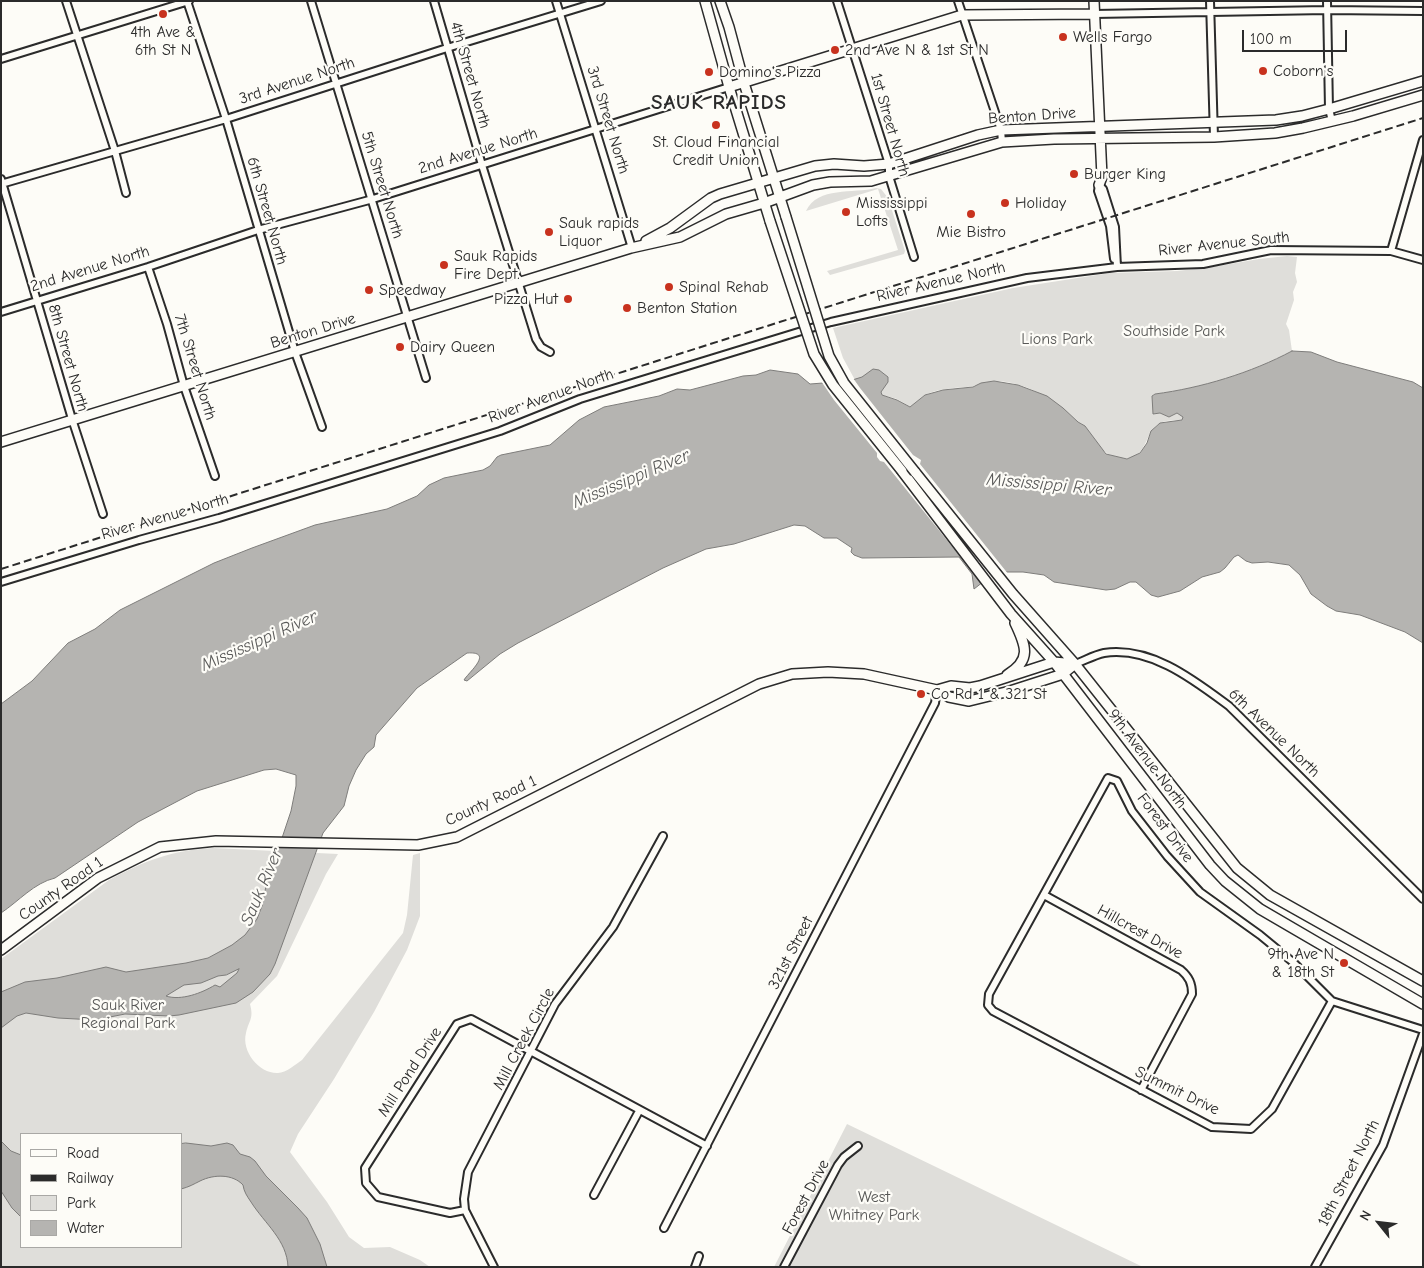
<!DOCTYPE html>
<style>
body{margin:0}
#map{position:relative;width:1424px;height:1268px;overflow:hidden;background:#fdfcf7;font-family:"Comic Neue",sans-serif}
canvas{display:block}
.frame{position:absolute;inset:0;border:2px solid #2b2b2b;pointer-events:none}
.legend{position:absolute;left:20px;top:1133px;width:162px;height:115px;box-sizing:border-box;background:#fdfcf7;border:1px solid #a9a8a5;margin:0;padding:6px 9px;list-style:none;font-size:15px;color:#2b2b2b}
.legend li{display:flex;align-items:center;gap:10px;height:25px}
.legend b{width:25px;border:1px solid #a9a8a5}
.north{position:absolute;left:1354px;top:1198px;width:50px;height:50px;-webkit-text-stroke:4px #fdfcf7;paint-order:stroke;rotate:299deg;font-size:14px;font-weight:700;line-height:20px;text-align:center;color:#2b2b2b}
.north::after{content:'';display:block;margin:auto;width:18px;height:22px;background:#2b2b2b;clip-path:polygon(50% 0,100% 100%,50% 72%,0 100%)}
.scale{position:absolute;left:1242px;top:30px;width:105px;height:22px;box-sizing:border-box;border:2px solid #2b2b2b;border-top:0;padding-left:6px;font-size:15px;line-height:18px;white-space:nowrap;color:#2b2b2b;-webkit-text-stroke:4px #fdfcf7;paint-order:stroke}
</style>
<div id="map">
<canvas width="1424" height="1268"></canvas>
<div class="frame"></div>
<ul class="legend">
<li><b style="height:6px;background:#fdfcf7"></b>Road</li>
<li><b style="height:6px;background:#2b2b2b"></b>Railway</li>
<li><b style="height:14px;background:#dfdeda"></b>Park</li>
<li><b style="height:14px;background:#b5b4b1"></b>Water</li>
</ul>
<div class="north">N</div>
<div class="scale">100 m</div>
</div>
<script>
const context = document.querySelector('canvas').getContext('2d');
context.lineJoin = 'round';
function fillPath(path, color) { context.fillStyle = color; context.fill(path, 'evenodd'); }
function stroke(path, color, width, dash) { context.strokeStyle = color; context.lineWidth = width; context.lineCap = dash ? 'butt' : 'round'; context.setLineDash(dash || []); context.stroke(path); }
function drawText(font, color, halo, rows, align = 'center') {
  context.font = font + ' "Comic Neue",sans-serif'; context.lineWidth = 4.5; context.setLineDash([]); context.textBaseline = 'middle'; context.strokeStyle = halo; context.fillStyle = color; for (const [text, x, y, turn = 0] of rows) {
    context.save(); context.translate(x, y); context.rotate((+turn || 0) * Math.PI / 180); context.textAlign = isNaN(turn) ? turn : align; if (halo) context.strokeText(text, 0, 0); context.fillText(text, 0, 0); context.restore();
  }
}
fillPath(new Path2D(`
 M876,188L881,189L888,198L905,251L904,254L830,275L827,271L898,250L878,189L806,211C818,186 853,194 876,188Z
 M1287,256L1297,257L1295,273L1297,282L1293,292L1294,300L1286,324L1289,330L1292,351C1251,373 1201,388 1154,394L1152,396L1155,414L1160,413L1169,417L1177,413L1184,417L1182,420C1176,420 1166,420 1160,423C1143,433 1148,462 1120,458C1099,454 1098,441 1085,427C1082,423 1076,421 1073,418C1052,398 1025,382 996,381C985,381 976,387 966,387C953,388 937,389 925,395C920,398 915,404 910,407L897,399L882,395L881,392L862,377L855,380L843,358L833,328L1013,288L1110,273L1177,271L1212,267L1259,259Z
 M213,848L338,854L326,874L277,976L250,1004C254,1019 249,1020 246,1033C241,1052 260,1074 278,1073C286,1073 296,1064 302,1060L403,933L407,915L413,855L420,853V916L407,950L374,1012L334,1079L298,1134L290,1152L327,1202L349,1237L364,1248L390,1247L420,1260L430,1267H1V959L109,880C144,861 172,850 213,848ZM21,1134H181V1247H21Z
 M847,1124L1143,1267H774Z`), '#dfdeda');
const water = new Path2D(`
 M1292,351L1311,352L1337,362L1413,382L1423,388V643L1405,632L1360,615L1336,611L1327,606L1311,594L1300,575L1289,565L1268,562L1252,563L1246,561L1238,555L1234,557L1225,568L1220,572L1202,577L1180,591L1158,597L1151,595L1136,582H1130L1115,589L1106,590L1054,582L1044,575L1023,572H1005L988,578L974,589L972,574L959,557L862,558L854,555L851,552L852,548L837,538H824L805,526L794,525L734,544L706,549L663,568L518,643L500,654L467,681L464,680C468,673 495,651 467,653L417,688L376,735L374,747L366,754L356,770L349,786L344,806L323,833L275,964L270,974L253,992L236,1003L179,1015L169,1016L125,1014L95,1020L58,1018L26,1013L17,1016L1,1028V992L25,982L57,978L106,967L126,972L186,963L208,958L232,945L245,935L257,919L262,906L269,871L278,850L291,811L296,786V775L276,769L264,770L197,791L138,822L55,878C34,883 19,901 1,913V704L32,681L68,643L95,629L120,610L214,563L252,548L315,525L387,509L417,496L429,485L444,478L483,470L490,466L497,457L501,455L550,445L579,420L604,407L659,396L677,389L690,390L743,376L756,375L770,370L798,374L810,384L849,381L862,377L873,369L879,370L888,377V382L881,392L882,395L897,400L910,407L925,395L943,390L973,387L981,383L994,381L1018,385L1047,396L1063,408L1078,422L1085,426L1106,454L1127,459L1140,453L1147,443L1151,431L1160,423L1182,420L1183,417L1177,413L1169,417L1160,413L1153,414L1152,396L1155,394C1201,388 1251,373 1292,351ZM239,969L237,973L220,987L215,985C202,993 181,1001 166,996L184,985L201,983L218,976L226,975Z
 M1,1141L11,1151L21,1155V1217L12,1208L1,1191Z
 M186,1143L211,1146L227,1143L233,1145L240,1154L250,1157L255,1161L266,1176L298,1208L307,1218L320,1244L327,1267H288C287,1240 265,1224 251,1202C247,1196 244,1192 243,1185C233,1174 214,1174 200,1181C194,1184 189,1187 181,1189V1144Z`);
fillPath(water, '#b5b4b1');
stroke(water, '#7e7d7b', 1);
fillPath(new Path2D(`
 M853,378L860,388L913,455L921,460L920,464L1009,575L993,578L983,585L884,462L880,461L877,457V453L834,400L821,381Z`), '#fdfcf7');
const street = new Path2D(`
 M66,1L115,151L126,193
 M187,1L226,119L295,352L322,427
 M311,1L426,378
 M434,1L482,165L536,339L541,347L550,352
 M556,1L632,248
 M837,1L889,164V176L914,257
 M958,1L1001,130L1002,142
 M1210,1L1214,137
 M1327,1L1329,109L1332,121
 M1094,14L1327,10L1423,11
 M1,59L189,1
 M1,179L72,419L103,514
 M1,184L226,119L447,48L601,1
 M1099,185L1103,189L1115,227L1117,267
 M1099,185L1098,191L1110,226L1114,259
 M1391,251L1423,140
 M148,267L167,324L184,386L215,476
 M1,312L148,267L258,230L373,199L729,87
 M1,582L139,540L219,518L500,431L580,399L831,322L1027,278L1117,267L1203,264L1271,250L1391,251L1423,260
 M1075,664C1084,661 1094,655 1104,653C1151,646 1194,680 1229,706L1423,899
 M1044,895L1181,970C1189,977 1192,983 1192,994L1141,1090
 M1332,1001L1272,1109L1251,1129L1212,1127L993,1011L988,1005L989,994L1108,778L1117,781L1132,811L1167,856L1200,892L1260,935L1294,963L1332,1001L1423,1030
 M594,1195L639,1111
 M465,1210L450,1213L378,1197L366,1183L365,1168L457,1024L471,1019L707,1146
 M664,1228L935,703L937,690
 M494,1267L465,1210L464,1199L468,1172L555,1004L613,927L663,836
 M695,1267L699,1256
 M784,1267L838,1165L844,1157L858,1146
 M1315,1267L1383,1145L1423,1034`);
const secondary = new Path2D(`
 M705,1L729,87L770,221
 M720,1L729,27L744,83L786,217
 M1094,1L1102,177L1099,185
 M729,87L962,15L1094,14
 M646,241L670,228L711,198L720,194L815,166L834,164L864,166L889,164L978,135L1001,130L1276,120L1302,116L1329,109L1423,81
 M1,442L631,248L680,237L726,214L764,203L813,185L830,182L871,181L1002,142L1054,139L1214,137L1275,133L1303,128L1353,116L1423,95
 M902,471L1011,614L1054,662L1210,865L1225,881L1260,909L1423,1004
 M915,472L1013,594L1075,664L1237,868L1270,895L1423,981
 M1007,675C1032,660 1026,646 1015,623
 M937,690L951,686L970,688L980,686L1054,662L1075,664
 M1,950L98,878L160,847L216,841L418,845L457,837L759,684L792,674L828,672L864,674L937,690L949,697L969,701L1010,691L1063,674L1075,664`);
stroke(street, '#2b2b2b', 10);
stroke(secondary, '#2b2b2b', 12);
stroke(street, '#fdfcf7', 6);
stroke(secondary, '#fdfcf7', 9);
stroke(new Path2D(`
 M1,569L1423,118`), '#2b2b2b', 2, [8, 4]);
const secondaryBridge = new Path2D(`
 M786,217L829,356L844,383L915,472
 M770,221L814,354L833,385L902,471`);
stroke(secondaryBridge, '#2b2b2b', 12, []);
stroke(secondaryBridge, '#fdfcf7', 9);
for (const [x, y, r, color] of [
 [163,14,5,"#c8321e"],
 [1063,37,5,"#c8321e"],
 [835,50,5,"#c8321e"],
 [1263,71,5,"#c8321e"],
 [709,72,5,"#c8321e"],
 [716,125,5,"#c8321e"],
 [1074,174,5,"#c8321e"],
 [1005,203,5,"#c8321e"],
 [846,212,5,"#c8321e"],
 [971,214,5,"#c8321e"],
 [549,232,5,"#c8321e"],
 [444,265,5,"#c8321e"],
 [669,287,5,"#c8321e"],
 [369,290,5,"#c8321e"],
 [568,299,5,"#c8321e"],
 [627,308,5,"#c8321e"],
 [400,347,5,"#c8321e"],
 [921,694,5,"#c8321e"],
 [1344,963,5,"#c8321e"]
]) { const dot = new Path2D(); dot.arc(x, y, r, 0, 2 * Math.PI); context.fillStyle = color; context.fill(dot); stroke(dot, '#fdfcf7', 2); }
drawText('16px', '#2b2b2b', '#fdfcf7', [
 ["4th Ave &",163,32,"center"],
 ["6th St N",163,50,"center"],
 ["Wells Fargo",1073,37],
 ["2nd Ave N & 1st St N",845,50],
 ["Coborn's",1273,71],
 ["Domino's Pizza",719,72],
 ["St. Cloud Financial",716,142,"center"],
 ["Credit Union",716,160,"center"],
 ["Burger King",1084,174],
 ["Mississippi",856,203],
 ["Lofts",856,221],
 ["Holiday",1015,203],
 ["Sauk rapids",559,223],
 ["Liquor",559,241],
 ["Mie Bistro",971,232,"center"],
 ["Sauk Rapids",454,256],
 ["Fire Dept.",454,274],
 ["Spinal Rehab",679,287],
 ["Speedway",379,290],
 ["Pizza Hut",558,299,"right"],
 ["Benton Station",637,308],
 ["Dairy Queen",410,347],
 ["Co Rd 1 & 321 St",931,694],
 ["9th Ave N",1334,954,"right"],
 ["& 18th St",1334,972,"right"]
], 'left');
drawText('16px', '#2b2b2b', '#fdfcf7', [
 ["4th Street North",470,75,74],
 ["3rd Avenue North",297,81,-18],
 ["Benton Drive",1032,116,-4],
 ["3rd Street North",608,120,73],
 ["1st Street North",890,125,74],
 ["2nd Avenue North",478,151,-17],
 ["5th Street North",382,185,73],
 ["6th Street North",267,211,74],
 ["River Avenue South",1224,244,-6],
 ["2nd Avenue North",90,269,-17],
 ["River Avenue North",941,282,-13],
 ["Benton Drive",313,331,-17],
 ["8th Street North",68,358,74],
 ["7th Street North",195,367,73],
 ["River Avenue North",551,396,-20],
 ["River Avenue North",165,517,-16],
 ["6th Avenue North",1274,733,44],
 ["9th Avenue North",1147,759,53],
 ["County Road 1",491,801,-25],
 ["Forest Drive",1165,828,53],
 ["County Road 1",61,889,-35],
 ["Hillcrest Drive",1140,932,29],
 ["321st Street",791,953,-63],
 ["Mill Creek Circle",524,1039,-62],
 ["Mill Pond Drive",410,1072,-57],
 ["Summit Drive",1177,1091,26],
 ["18th Street North",1349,1173,-63],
 ["Forest Drive",806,1197,-62]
]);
drawText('16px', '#585857', '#fdfcf7', [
 ["Southside Park",1174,331],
 ["Lions Park",1057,339],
 ["Sauk River",128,1005],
 ["Regional Park",128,1023],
 ["West",874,1197],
 ["Whitney Park",874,1215]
]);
drawText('italic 18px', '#5b5b5a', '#fdfcf7', [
 ["Mississippi River",631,479,-23],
 ["Mississippi River",1049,485,5],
 ["Mississippi River",259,641,-24],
 ["Sauk River",262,887,-67]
]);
context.letterSpacing = '1px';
drawText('bold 21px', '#2b2b2b', '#fdfcf7', [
 ["SAUK RAPIDS",719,103]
]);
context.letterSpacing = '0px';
</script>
